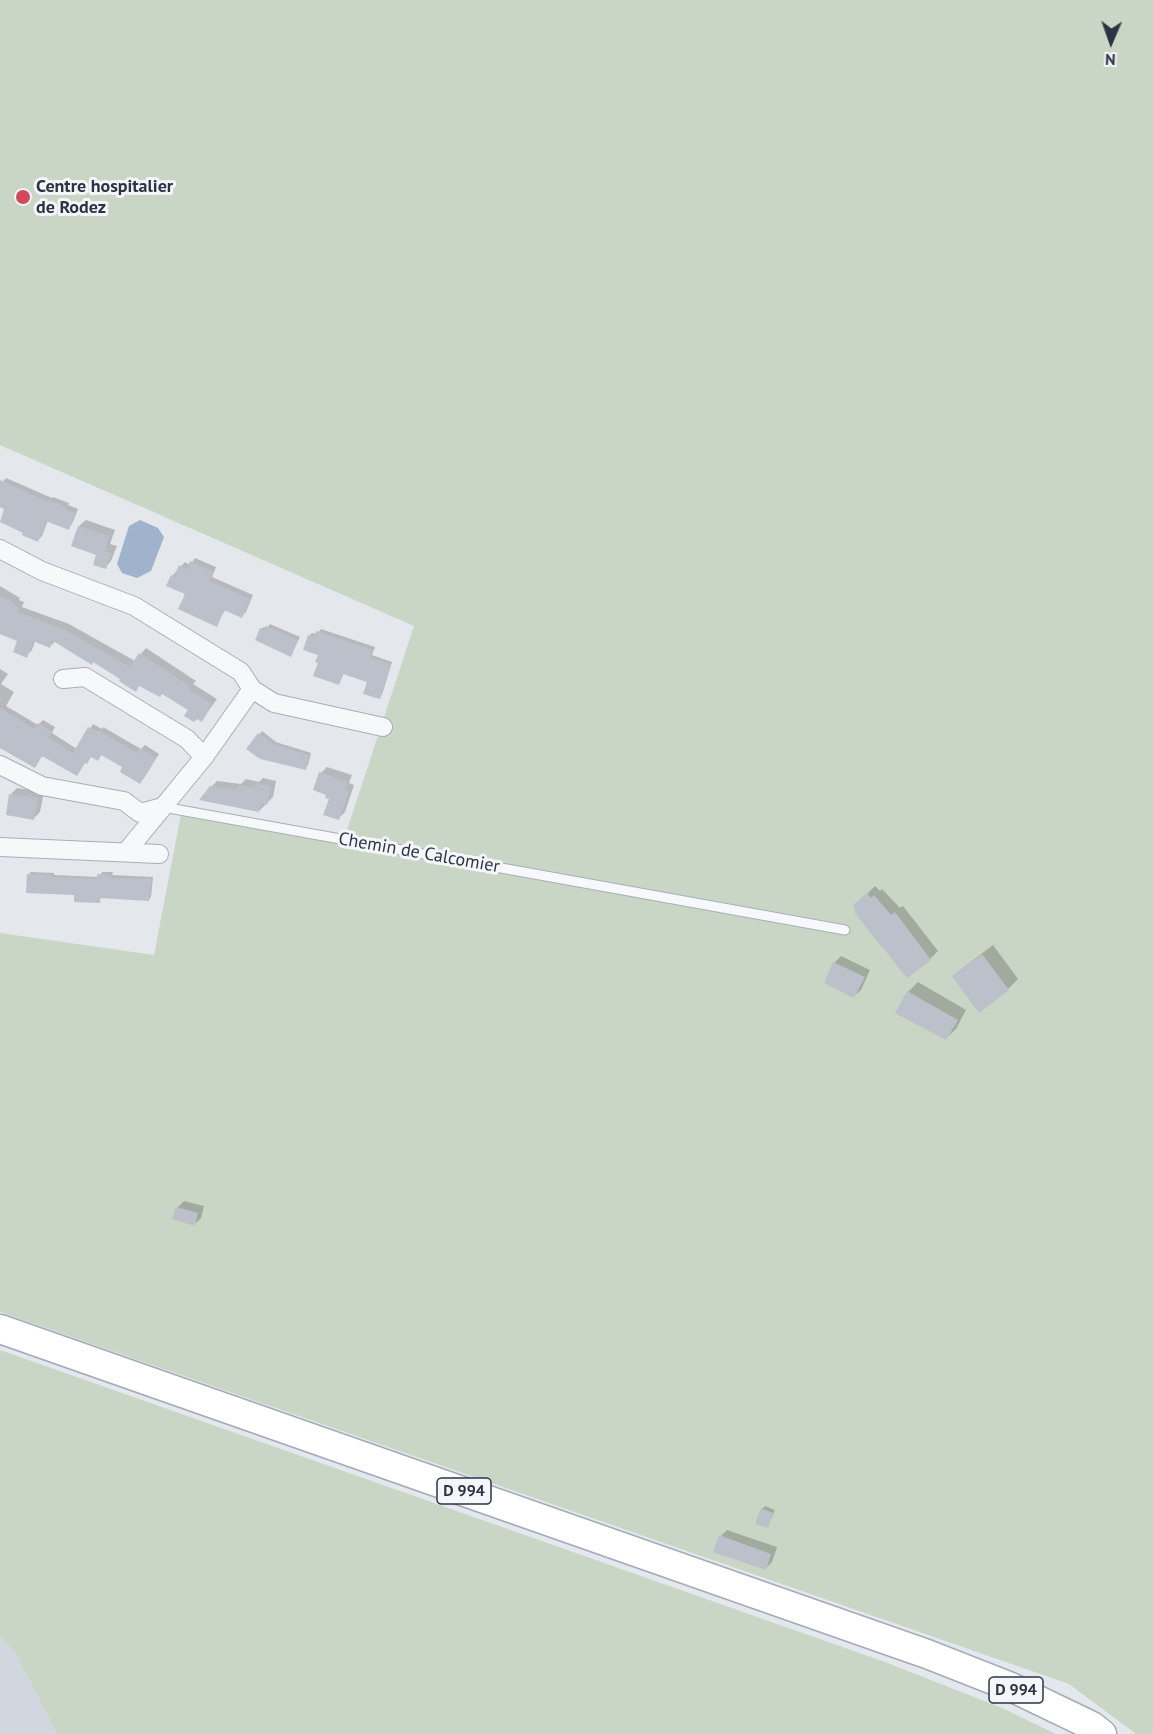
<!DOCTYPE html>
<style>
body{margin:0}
#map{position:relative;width:1153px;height:1734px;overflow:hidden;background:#e4e7ec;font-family:"PT Sans",sans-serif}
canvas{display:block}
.north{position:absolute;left:1081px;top:12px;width:60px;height:60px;-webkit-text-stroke:4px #f4f6f9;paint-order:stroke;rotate:182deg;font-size:16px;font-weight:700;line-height:24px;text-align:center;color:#2b3445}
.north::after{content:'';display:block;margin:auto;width:21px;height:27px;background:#2b3445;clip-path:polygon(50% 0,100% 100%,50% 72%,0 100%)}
</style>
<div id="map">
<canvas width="1153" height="1734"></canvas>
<div class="north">N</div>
</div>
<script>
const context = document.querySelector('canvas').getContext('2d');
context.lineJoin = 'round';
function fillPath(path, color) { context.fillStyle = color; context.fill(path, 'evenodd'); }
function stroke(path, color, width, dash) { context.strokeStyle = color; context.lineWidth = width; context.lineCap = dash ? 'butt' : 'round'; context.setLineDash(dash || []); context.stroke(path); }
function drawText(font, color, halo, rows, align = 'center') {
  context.font = font + ' "PT Sans",sans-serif'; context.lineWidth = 6; context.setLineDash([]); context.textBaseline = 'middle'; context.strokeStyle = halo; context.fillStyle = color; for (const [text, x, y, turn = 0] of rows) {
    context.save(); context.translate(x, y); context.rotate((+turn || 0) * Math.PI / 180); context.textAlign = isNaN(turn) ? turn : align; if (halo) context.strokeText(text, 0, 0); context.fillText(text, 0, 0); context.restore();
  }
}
fillPath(new Path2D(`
 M0,1636L15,1652L57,1734H0Z`), '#d2d6de');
fillPath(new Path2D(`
 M0,0H1153V1734H1136L1069,1684L0,1312V933L154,955L182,809L345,836L414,626L0,445Z
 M0,1350L885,1662L1002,1708L1056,1734H57L15,1652L0,1636Z`), '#c9d6c5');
fillPath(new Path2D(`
 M140,520L158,528L164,537L151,571L137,578L122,573L117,564L129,526Z`), '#9fb4cc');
fillPath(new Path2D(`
 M6,478L52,498L53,497L69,503L68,505L78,509L72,524L68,528L48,520L42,536L38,540L25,532L6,508L0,506V485Z
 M86,520L115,530L110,544L117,546L111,561L105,568L79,526Z
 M195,558L216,567L212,577L253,595L246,612L242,616L226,609L216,625L172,576L185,562L190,565Z
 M0,586L20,598L19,600L24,602L22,607L69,624L135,661L146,648L196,681L193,684L217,699L202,720L190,709L162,693L140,685L136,690L122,678L56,641L50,646L35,641L32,650L26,656L19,640L0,632Z
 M270,624L300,637L291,655L261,629L264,627L267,628Z
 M321,629L375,647L372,655L392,662L382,695L379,697L369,681L344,673L339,684L320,662L319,654L305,649L310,635L312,633L317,634Z
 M0,669L8,674L1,684L14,692L6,706L38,725L43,720L55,727L52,733L77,749L93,724L102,729L103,727L141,749L145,745L159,754L144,778L140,782L124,767L102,755L98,759L92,756L43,754L34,766L0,746Z
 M262,731L276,742L311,753L308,765L305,768L248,749Z
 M327,767L352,775L349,783L354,785L345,812L339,818L321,773Z
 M263,778L276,781L273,797L259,811L211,787L217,781L241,784L246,779L259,782Z
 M17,788L44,792L40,812L34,818L11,794Z
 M31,872L54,873V875L99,877L102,872H113L112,875L153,877L151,897L149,900L102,896L99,902L28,875Z
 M875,886L880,891L882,889L900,908L903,906L938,951L930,959L863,898Z
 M993,945L1018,979L1008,989L954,976L964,967Z
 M841,956L870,970L861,990L854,996L826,983L835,962Z
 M918,982L966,1010L956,1029L946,1038L908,992Z
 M184,1201L204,1206L201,1218L195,1224L177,1208Z
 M765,1506L775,1510L768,1526L762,1509Z
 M727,1530L777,1547L772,1562L766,1568L721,1536Z`), '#0003');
fillPath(new Path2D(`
 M0,480L47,502L48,500L66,507L65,509L75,513L69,530L46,521L38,542L22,535L23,533L0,522L4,509L0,507Z
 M78,526L109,536L105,551L111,553L106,569L93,565L96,555L71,546Z
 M190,561L213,572L209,581L250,599L242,618L224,610L217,627L178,609L185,594L166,586L171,575L174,577L179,565L187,569Z
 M0,596L15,603L14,605L19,608L18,612L63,629L130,667L139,653L191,687L189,690L212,704L202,722L197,719L194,722L184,716L188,710L162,694L160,697L139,686L136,692L119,681L120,679L93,662L92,665L53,641L50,648L33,641L27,658L13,652L17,641L0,634Z
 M266,626L298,640L291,657L255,640L260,628L264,630Z
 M316,631L373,650L370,658L391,664L380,699L363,694L367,682L343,674L339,685L313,676L318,663L315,662L318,655L303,650L308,635L315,637Z
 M0,708L35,729L38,723L52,732L49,738L73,753L88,727L97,732L98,730L137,753L139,748L156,758L140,784L120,772L122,767L101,755L98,761L91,757L87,764L85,763L77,776L42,756L35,768L0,748Z
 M258,733L273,744L309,755L306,770L260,759L246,749Z
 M319,772L347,782L344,790L349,791L339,820L323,815L329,799L325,798L326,795L313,790Z
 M256,783L271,787L267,805L261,804L259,812L199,800L210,786L237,790L238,785L255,788Z
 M9,794L38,798L34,820L6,815Z
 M27,874L52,875V877L97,879V874L111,875L110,878L151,879L149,901L100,898V903L74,902V895L26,893Z
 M867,893L871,898L874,895L891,915L895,912L931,960L907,978L854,912L856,910L853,905Z
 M982,954L1009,990L979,1013L952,976Z
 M833,962L865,977L854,998L824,983Z
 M907,991L958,1020L946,1040L895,1013Z
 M176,1207L198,1213L195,1226L172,1219Z
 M761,1508L773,1513L768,1528L755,1524Z
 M719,1535L771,1554L766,1570L713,1552Z`), '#bbc0ca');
const lane = new Path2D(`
 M163,807L845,930`);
const street = new Path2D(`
 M0,549L42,571L134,606L241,672L252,689L274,703L383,727
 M63,679L85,677L187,739L204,757
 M0,765L42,786L124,801L140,813L163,807
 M0,847L159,854
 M126,852L204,757L252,689`);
const primary = new Path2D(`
 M0,1329L927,1654L1011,1687L1092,1726L1102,1734`);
stroke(lane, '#a9aeb7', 11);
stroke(street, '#a9aeb7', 20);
stroke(primary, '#a3abb8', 31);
stroke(lane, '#f7f8fa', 9);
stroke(street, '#f7f8fa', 18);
stroke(primary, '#fff', 28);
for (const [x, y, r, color] of [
 [23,197,8,"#d1495b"]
]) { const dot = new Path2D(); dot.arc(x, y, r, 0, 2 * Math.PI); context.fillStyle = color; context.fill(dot); stroke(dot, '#f4f6f9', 2); }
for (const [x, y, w] of [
 [464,1491,54],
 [1016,1690,54]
]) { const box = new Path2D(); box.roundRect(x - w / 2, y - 13, w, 26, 4.5); context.fillStyle = '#f4f6f9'; context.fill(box); stroke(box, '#2b3445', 1.5); }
drawText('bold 16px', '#2b3445', null, [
 ["D 994",464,1491],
 ["D 994",1016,1690]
]);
drawText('bold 18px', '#2b3445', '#f4f6f9', [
 ["Centre hospitalier",36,187],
 ["de Rodez",36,208]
], 'left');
drawText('18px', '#2b3445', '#f4f6f9', [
 ["Chemin de Calcomier",419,853,10]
]);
</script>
